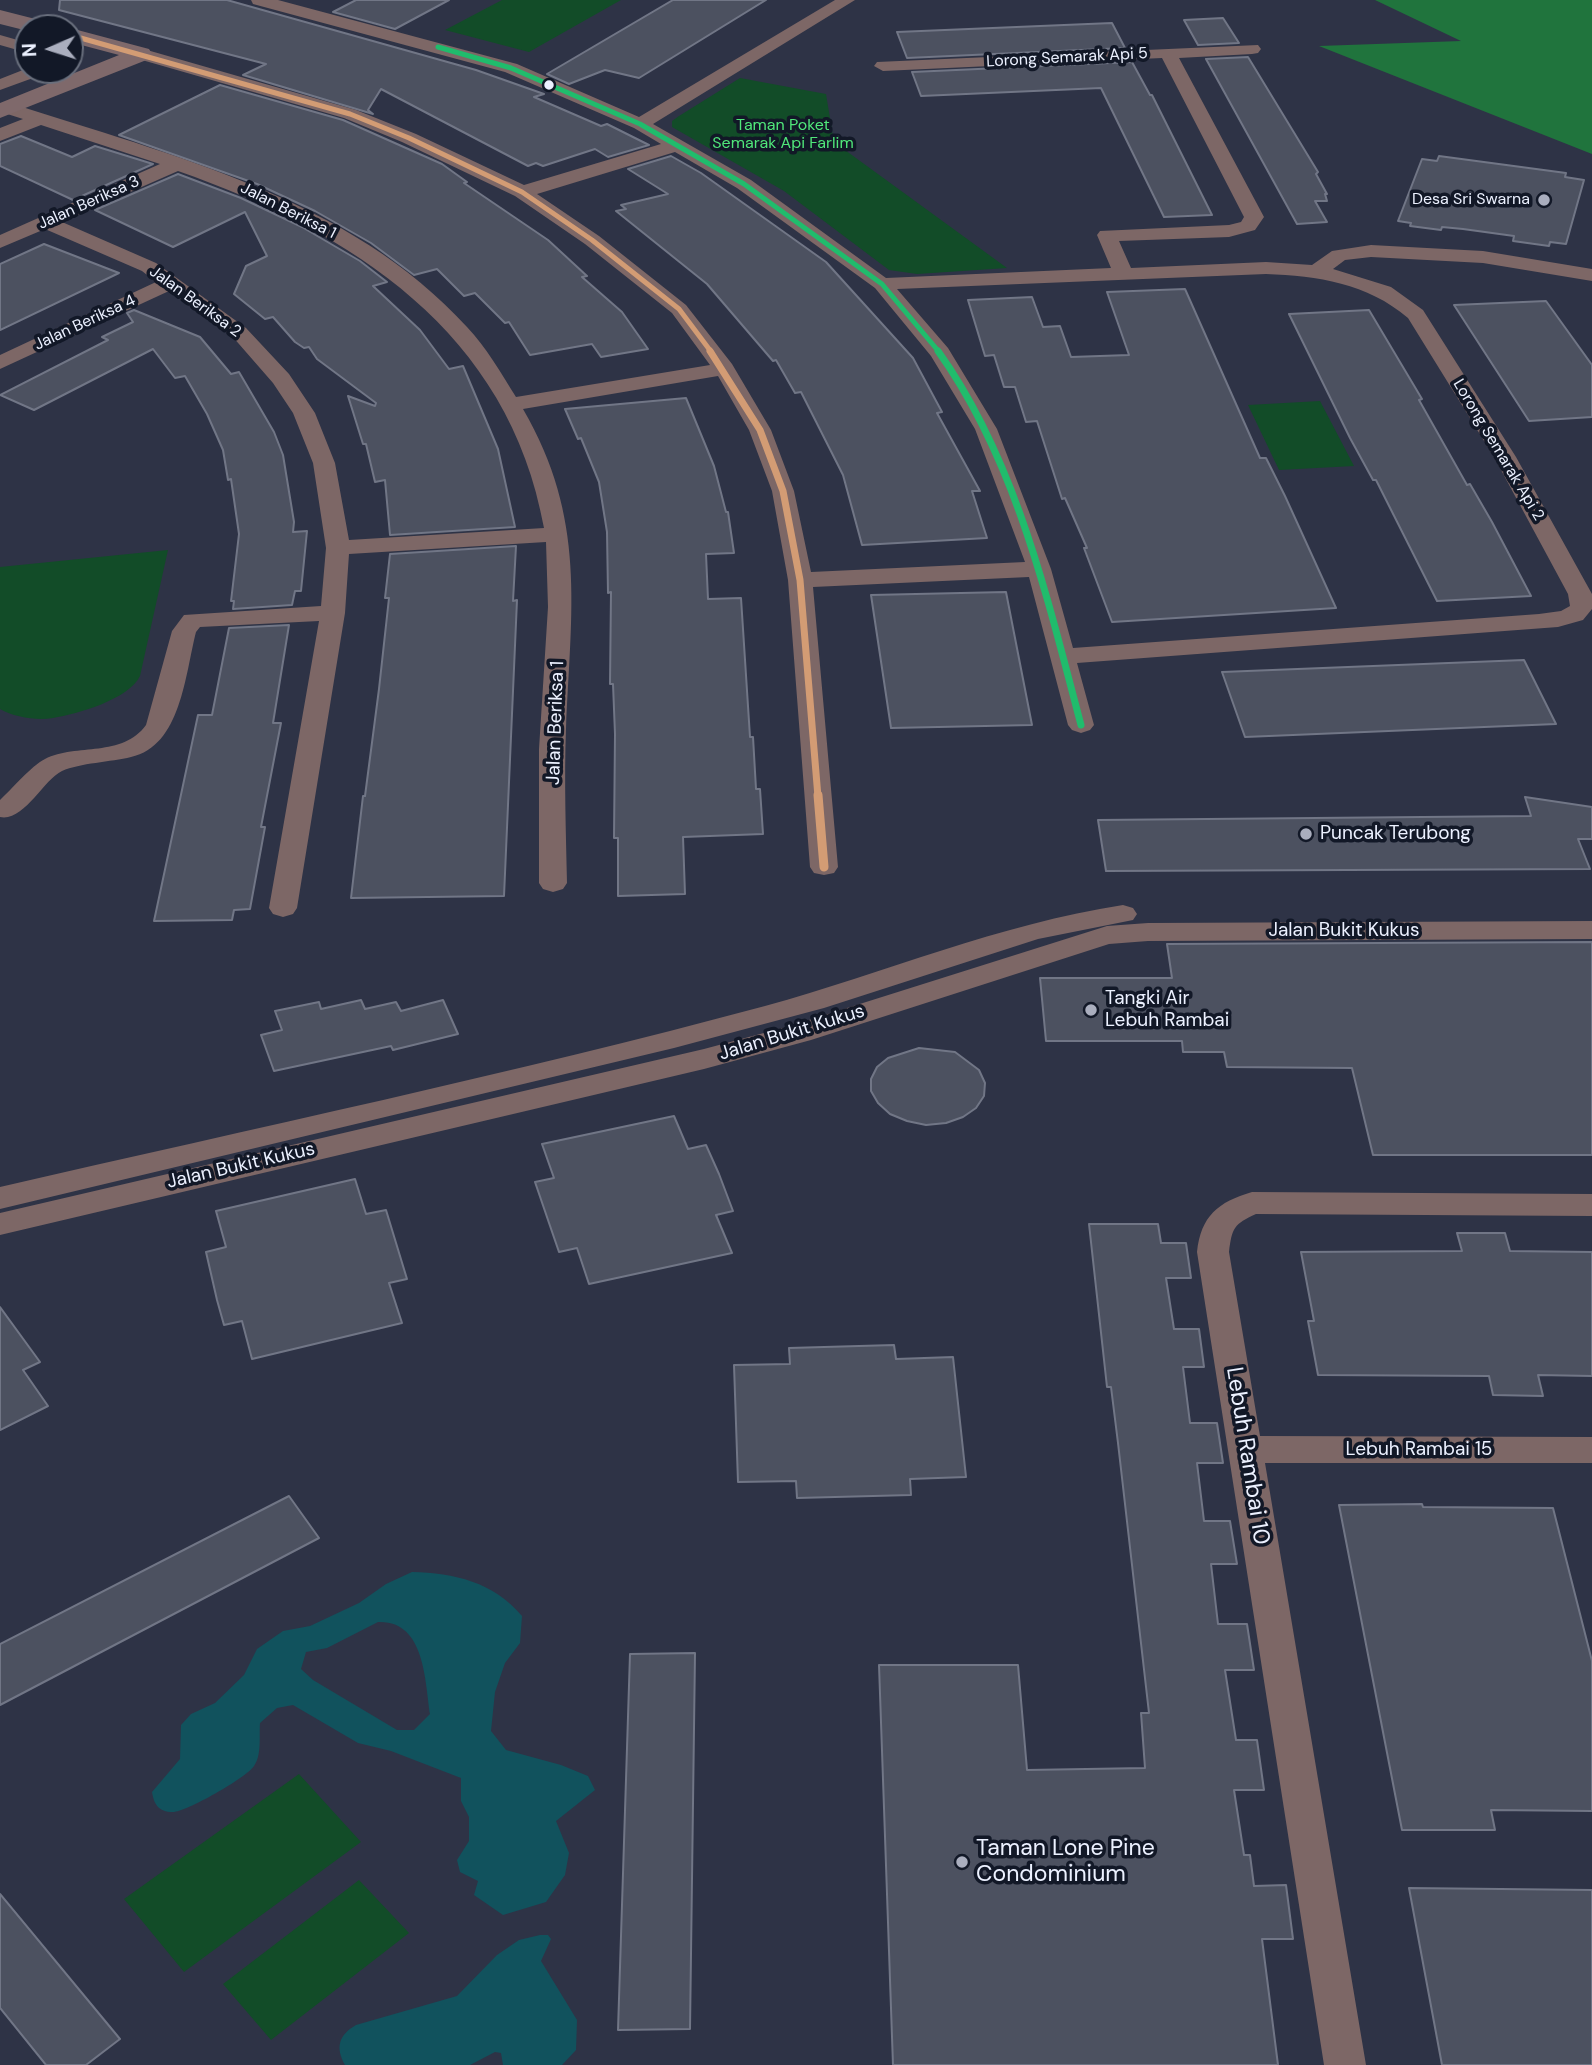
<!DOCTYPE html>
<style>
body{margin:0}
#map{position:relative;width:1592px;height:2065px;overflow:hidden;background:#2e3346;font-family:"DM Sans",sans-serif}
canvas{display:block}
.north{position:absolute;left:14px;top:14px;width:70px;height:70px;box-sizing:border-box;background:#121827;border:2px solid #696f7d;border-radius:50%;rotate:267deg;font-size:19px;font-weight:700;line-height:28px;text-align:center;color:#ecf1ff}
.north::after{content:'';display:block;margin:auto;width:24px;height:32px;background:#aaaebe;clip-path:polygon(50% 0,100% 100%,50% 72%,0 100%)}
</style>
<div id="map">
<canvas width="1592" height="2065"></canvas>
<div class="north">N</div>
</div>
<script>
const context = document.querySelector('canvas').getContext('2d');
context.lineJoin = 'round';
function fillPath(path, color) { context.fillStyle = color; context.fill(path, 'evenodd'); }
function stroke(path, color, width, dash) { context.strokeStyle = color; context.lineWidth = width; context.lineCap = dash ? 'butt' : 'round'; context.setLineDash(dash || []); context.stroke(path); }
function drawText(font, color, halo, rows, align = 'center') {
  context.font = font + ' "DM Sans",sans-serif'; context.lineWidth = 7; context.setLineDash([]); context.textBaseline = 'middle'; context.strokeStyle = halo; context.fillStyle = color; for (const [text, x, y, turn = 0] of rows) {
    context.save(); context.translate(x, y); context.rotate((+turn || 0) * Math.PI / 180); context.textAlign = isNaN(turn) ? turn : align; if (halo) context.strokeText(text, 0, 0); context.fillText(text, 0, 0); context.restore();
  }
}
fillPath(new Path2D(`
 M502,0H621L529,52L445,30Z
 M740,78L826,94L834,142L1007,268L917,274L889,270L784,191L672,127V121L679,116Z
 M1320,401L1354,466L1279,470L1248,405Z
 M168,550L140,676C129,699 78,714 53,718C37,721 14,717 0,709V567Z
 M299,1774L361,1842L184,1972L124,1899Z
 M359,1880L409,1933L271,2040L223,1984Z`), '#124c28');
fillPath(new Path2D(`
 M1375,0H1592V154L1319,46L1461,41Z`), '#20743d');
fillPath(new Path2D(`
 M412,1572C454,1573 494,1582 522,1616L520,1643L505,1663L495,1692L491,1731L506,1750L561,1765L588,1776L595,1790L556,1821L569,1853L565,1875L546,1902L503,1915L474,1895L478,1881L460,1872L457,1860L469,1841V1817L461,1801V1778L391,1751L358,1743L293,1705L277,1708L260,1723C259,1736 262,1755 254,1766C246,1778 186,1812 173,1812C158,1812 154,1804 152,1792L180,1759L181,1725L191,1714L215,1703L244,1675L257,1649L283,1631L310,1626L359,1603L386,1584ZM378,1622C425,1620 425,1681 430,1714L414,1730H397L313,1680L301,1669L306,1652L327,1648Z
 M540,1935H548L551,1939L541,1961L577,2020L576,2050L562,2065H503L501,2053L495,2052L470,2065H345C335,2047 339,2035 356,2025L457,1996L497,1955L519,1940Z`), '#11525d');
const building = new Path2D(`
 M60,0H227L476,70L544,94L534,97L601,126L607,124L649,145L608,157L595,149L543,166L536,163L528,166L381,89L368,110L373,114L243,75L266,64L59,10Z
 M356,0H449L395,29L333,12Z
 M673,0H766L639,78L605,70L569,84L547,74Z
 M1223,18L1239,43L1198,45L1184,20Z
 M1112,23L1125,48L907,58L897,32Z
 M1248,57L1318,172L1316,174L1327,194H1325L1327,201H1315L1327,222L1297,224L1206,59Z
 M1132,62L1150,95H1152L1212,215L1164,217L1101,88L921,96L912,72Z
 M220,85L343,120L442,164L467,182L464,183L548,240L587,276L582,277L622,312L648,349L601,357L592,344L530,355L509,322L505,323L475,293L464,296L437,269L414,275L371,243L315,211L257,184L119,135Z
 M21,136L72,157L95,146L153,164L73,200L0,166V144Z
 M671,156L701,173L826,262L913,358L942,412L937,413L980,491H972L987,538L862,545L843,475L801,392L795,393L776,360L773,361L707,284L616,211L626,209L621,205L668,194L628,169Z
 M1439,156L1566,173L1565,177L1584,180L1566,244L1550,242L1549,246L1513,241L1514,236L1463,229L1442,227L1441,230L1410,226L1411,223L1398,221L1422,159L1437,161Z
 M178,174L241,198L302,227L360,261L387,282L373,286L420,330L449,369L463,366L498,449L515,527L390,535L385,480L375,482L366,444H363L348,396L375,406L376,403L317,359L309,347L304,348L295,342L273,317L265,319L234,294L246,266L267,256L245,212L173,247L95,210Z
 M44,244L119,273L0,330V264Z
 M1185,289L1260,458H1266L1285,496L1336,608L1112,622L1084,548H1087L1065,498L1062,499L1037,421L1026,422L1015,387H1004L994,355L985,356L968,300L1032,297L1043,327L1060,326L1071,357L1129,355L1107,292Z
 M1546,301L1592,365V417L1529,421L1454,305Z
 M134,310L200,337L231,374L239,372L274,432L283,455L294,522L293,532L307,531L301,591H295L292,605L233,609L234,601H231L239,534L231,479L228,480L223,450L207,414L185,376L175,378L153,349L34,410L0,395L108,340L102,337L133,322L127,313Z
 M1369,310L1422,399L1419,400L1467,485L1470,484L1492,522L1531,596L1437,601L1376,480H1373L1350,438L1289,314Z
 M686,398L714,466L726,512H728L734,553L706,554L708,599L741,598L750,737H753L756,789H760L763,834L683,837L685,894L618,896V838H614L615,734L613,684H610L611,592L608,593L607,532L599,482L581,438L578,439L565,409Z
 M516,546L513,601L517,600L504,896L351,898L363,796H365L379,689L389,598H385L390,554Z
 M1006,592L1032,725L891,728L871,595Z
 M289,625L273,723H281L261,827H265L250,909L234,910L232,920L154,921L198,715H212L229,628Z
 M1524,660L1556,724L1245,737L1222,672Z
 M1525,797L1592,807V839H1578L1590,869L1106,871L1098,820L1531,816Z
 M1592,942V1155H1373L1352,1068L1227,1067L1224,1052H1183L1182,1041H1046L1040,978H1172L1167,944Z
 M361,1000L365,1009L396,1002L401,1011L443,1000L458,1034L393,1050L391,1046L274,1071L261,1035L282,1030L275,1011L319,1002L321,1009Z
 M919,1048L955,1052L979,1070L985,1083L984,1096L976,1108L963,1117L946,1123L926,1125L907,1121L890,1114L878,1103L871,1091V1079L877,1067L888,1058Z
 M674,1116L688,1149L706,1145L719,1174L733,1211L716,1215L732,1253L589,1284L577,1248L559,1252L548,1220L535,1182L554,1178L542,1144Z
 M355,1179L366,1214L386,1210L407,1279L389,1283L402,1323L252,1359L242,1321L224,1325L217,1300L206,1252L226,1247L216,1211Z
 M1089,1224H1158L1161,1243H1186L1191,1278H1166L1174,1329H1199L1204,1367H1183L1190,1423H1217L1223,1463H1197L1204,1521H1230L1237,1564H1211L1218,1624H1247L1254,1670H1225L1236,1740H1257L1264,1790H1234L1244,1855H1250L1254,1886L1286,1885L1293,1939H1262L1278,2065H893L879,1665H1018L1027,1770L1145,1768L1141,1713H1149L1118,1443L1111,1387H1107Z
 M1457,1233H1505L1510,1251L1592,1252V1376L1538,1375L1543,1396L1493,1395L1489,1376L1318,1375L1308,1321H1314L1301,1252L1462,1251Z
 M0,1307L40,1362L23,1370L48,1406L0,1430Z
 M894,1345L896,1359L953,1357L966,1477L910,1479L911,1495L797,1498L796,1481L738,1482L734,1365L790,1364L789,1348Z
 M289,1496L319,1538L0,1705V1644Z
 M1422,1504L1423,1507L1553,1508L1592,1661V1811L1491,1810L1495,1830H1402L1339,1505Z
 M695,1653L690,2029L618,2030L630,1654Z
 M1409,1888L1592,1890V2065H1442Z
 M0,1894L120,2039L86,2065H46L0,2008Z`);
fillPath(building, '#4c5160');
stroke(building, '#717686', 2);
fillPath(new Path2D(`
 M251,0H278L517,64L639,117L835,0H855L653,124L751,180L886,278L1111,268L1097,235L1100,231L1229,225L1241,222L1244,217L1162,58L883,71L874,66L877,62L1258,45L1261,49L1258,53L1252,54L1179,58L1264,217L1255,230L1229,237L1119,241L1131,268L1266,262L1312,265L1332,251L1371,245L1483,251L1592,269V281L1483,263L1371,257L1345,260L1333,269L1391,287L1423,310L1516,457L1592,594V609L1583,620L1558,627L1077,663L1094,725L1090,730L1081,733L1072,730L1068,725L1029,577L813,587L838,867L834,873L824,875L814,873L810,867L788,580L772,491L749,430L718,376L523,409C587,519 571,609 566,729C564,780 566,832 567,883L563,889L553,892L543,889L539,883V749L548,607L546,542L349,554L345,613L297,908L293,914L283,917L273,914L269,908L319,621L200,627L196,632C185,675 181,746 131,757C111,762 80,763 62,771C43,780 24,822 0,817V800C12,789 31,766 45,759C77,743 122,758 146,725L172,631L184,615L321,606L326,548L313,463L293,413L273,383L232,336L169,291L0,369V355L156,282L142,271L45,229L0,248V235L160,164L41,125L0,141V128L23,119L1,112V104H13C171,155 351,199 467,327C486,347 501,373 516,397L710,365L672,313L585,244L515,196L402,142L344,118L135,58L132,54L141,49L147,50L356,110L416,134L524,185L661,144L634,128L505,72L253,4ZM675,152L737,188L875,288L931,356L975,429L1025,562L811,572L794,491L771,430L732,364L686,305L599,236L537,194ZM178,171C352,232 509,332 544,528L349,540L335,463L315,413L289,374L246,328L156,263L62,222ZM1266,274C1318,276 1367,283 1408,318L1494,457L1568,594L1570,606L1561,611L1539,614L1073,648L1051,569L997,429L948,348L897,289Z
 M0,35L28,43V53L0,45Z
 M28,68V70H47L44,74L0,90V79Z
 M1123,905L1133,908L1137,914L1133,920L1038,939L824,1008L674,1048L0,1209V1187C255,1128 512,1074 765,1006C885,973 999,924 1123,905Z
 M1592,921V939L1148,941L1109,944L811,1040L704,1069L0,1235V1213L704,1049L790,1026L1107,926L1148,923Z
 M1252,1192L1592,1194V1216L1256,1214C1234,1224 1232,1228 1229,1252L1260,1436L1592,1437V1463H1265L1366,2065H1324L1197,1252C1201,1216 1218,1202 1252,1192Z`), '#7d6766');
fillPath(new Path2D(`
 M0,10L51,23L54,28H28V31L0,24Z
 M70,28L149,49L152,54L149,59L0,118V103L119,55L70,42Z`), '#7f696b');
stroke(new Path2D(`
 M70,35L350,114L409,138L522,192L592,240L679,309L712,353`), '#d39c74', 5);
stroke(new Path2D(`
 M710,351L760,430L783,491L800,580L818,797`), '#d39c74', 7);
stroke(new Path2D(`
 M818,795L824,867`), '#d39c74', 9);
stroke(new Path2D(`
 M438,47L511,68L640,124L744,184L882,284L940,353`), '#20bc6c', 5);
stroke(new Path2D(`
 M938,351C1016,460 1047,597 1081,725`), '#20bc6c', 7);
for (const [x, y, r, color] of [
 [549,85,6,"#ecf1ff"],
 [1544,200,7,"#aaaebe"],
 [1306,834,7,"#aaaebe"],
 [1091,1010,7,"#aaaebe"],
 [962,1862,7,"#aaaebe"]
]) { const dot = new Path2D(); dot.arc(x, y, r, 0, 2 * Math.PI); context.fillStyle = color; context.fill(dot); stroke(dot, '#121827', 2.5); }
drawText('16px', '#ecf1ff', '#121827', [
 ["Lorong Semarak Api 5",1067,58,-3],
 ["Jalan Beriksa 3",89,203,-24],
 ["Jalan Beriksa 1",288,211,27],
 ["Jalan Beriksa 2",195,302,36],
 ["Jalan Beriksa 4",85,323,-25],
 ["Lorong Semarak Api 2",1498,450,59]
]);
drawText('16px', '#50e77a', '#121827', [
 ["Taman Poket",783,126],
 ["Semarak Api Farlim",783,144]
]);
drawText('16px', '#ecf1ff', '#121827', [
 ["Desa Sri Swarna",1530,200]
], 'right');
drawText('19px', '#ecf1ff', '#121827', [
 ["Jalan Beriksa 1",556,723,-88],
 ["Jalan Bukit Kukus",1344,931],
 ["Jalan Bukit Kukus",792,1033,-17],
 ["Jalan Bukit Kukus",241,1166,-13],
 ["Lebuh Rambai 15",1419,1450]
]);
drawText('19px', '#ecf1ff', '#121827', [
 ["Puncak Terubong",1320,834],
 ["Tangki Air",1105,999],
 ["Lebuh Rambai",1105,1021]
], 'left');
drawText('23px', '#ecf1ff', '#121827', [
 ["Lebuh Rambai 10",1247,1456,81]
]);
drawText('23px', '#ecf1ff', '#121827', [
 ["Taman Lone Pine",976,1849],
 ["Condominium",976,1875]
], 'left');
</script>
